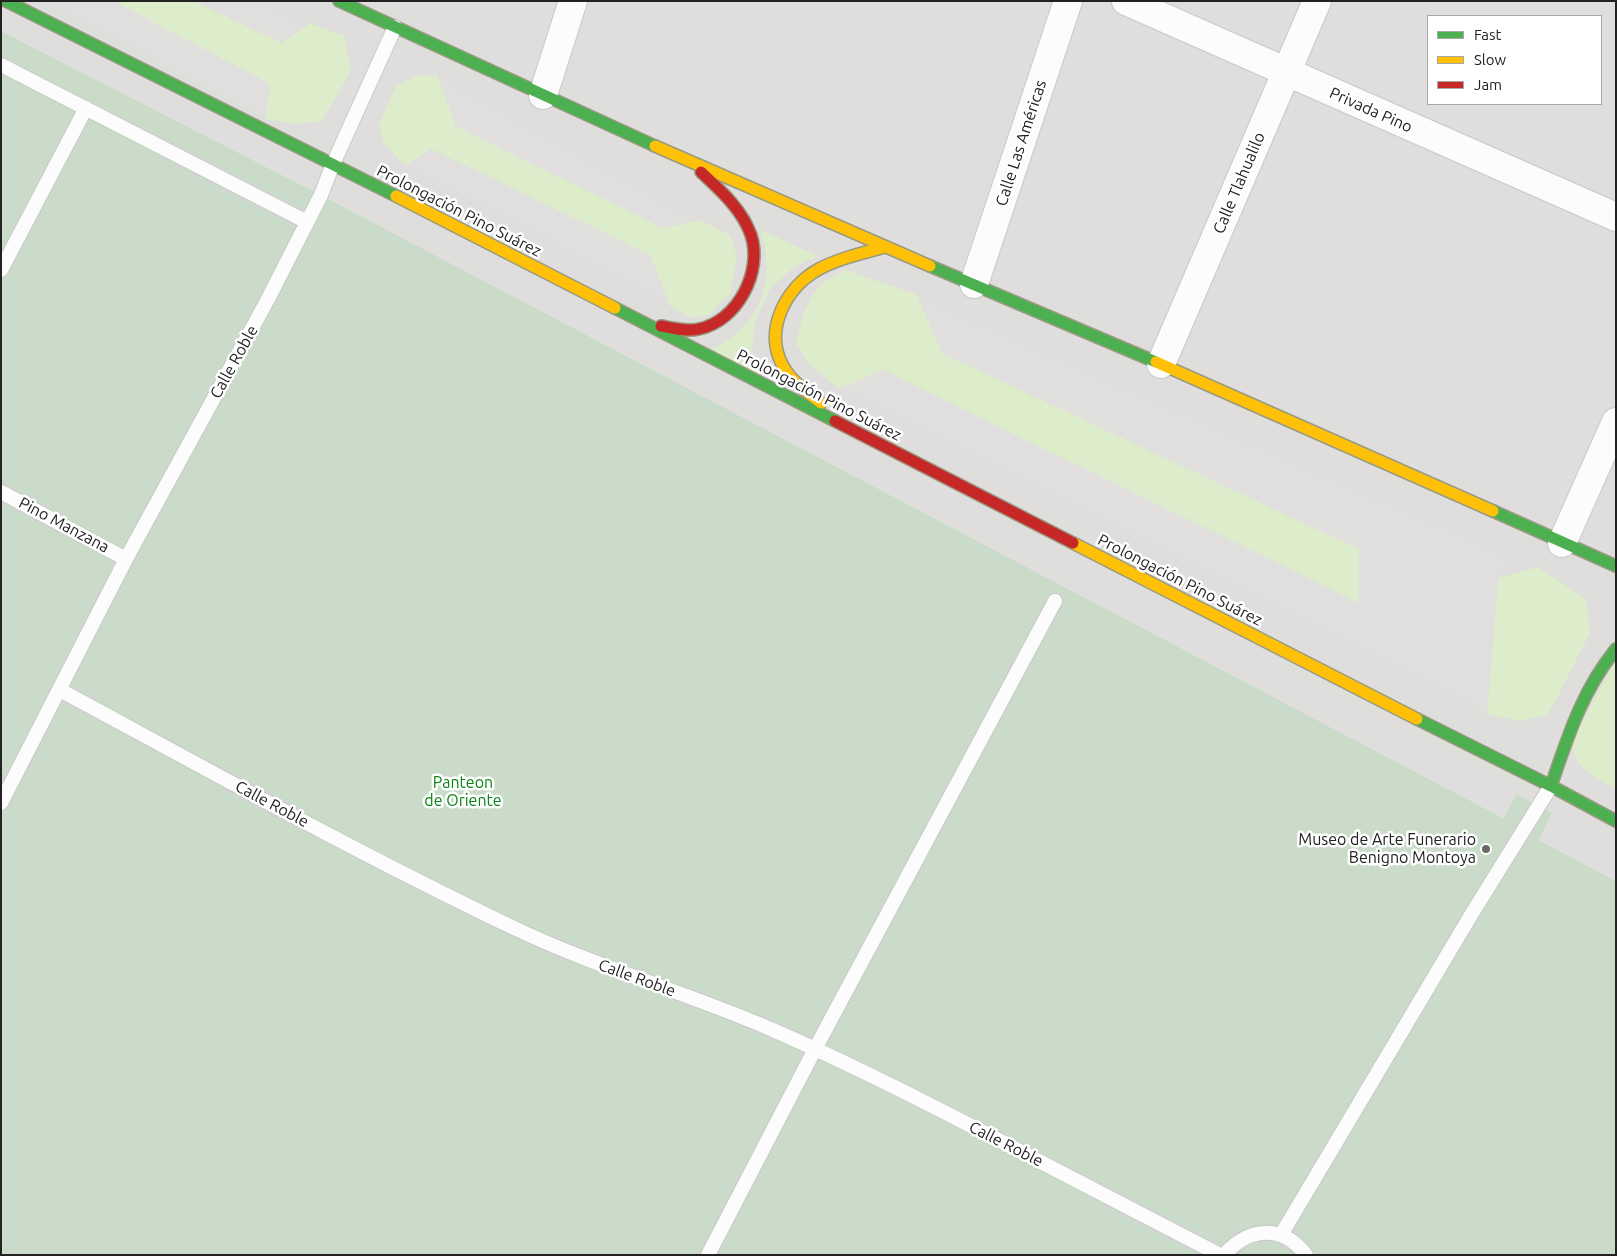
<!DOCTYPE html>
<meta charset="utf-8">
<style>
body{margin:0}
#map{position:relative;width:1617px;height:1256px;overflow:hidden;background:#f0eeeb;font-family:Ubuntu,sans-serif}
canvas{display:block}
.frame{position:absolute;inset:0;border:2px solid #222;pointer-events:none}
.legend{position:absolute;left:1427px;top:15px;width:175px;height:90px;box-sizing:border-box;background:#fff;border:1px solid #a7a7a7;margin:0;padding:6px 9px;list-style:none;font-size:15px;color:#222}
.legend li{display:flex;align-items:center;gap:10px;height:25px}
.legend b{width:25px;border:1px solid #a7a7a7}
</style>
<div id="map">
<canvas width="1617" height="1256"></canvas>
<div class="frame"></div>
<ul class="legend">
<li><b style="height:6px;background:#4caf50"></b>Fast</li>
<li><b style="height:6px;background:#ffc107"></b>Slow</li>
<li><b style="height:6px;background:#c62828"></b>Jam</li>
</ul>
</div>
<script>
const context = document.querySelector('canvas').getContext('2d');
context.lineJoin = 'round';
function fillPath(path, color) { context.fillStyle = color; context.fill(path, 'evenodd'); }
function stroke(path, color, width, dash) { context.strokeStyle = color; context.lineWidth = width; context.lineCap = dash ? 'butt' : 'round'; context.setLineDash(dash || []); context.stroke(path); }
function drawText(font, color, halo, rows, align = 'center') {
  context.font = font + ' Ubuntu,sans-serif'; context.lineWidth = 5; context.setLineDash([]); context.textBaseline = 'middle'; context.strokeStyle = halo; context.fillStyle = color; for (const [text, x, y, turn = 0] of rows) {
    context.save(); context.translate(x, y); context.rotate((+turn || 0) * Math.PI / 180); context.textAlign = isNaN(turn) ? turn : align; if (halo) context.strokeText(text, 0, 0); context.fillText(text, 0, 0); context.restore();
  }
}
fillPath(new Path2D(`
 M1,1H1616V881L1539,840L1552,813L1517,794L1503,818L321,195L1,31ZM1428,16H1601V104H1428Z`), '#dfdedc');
fillPath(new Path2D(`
 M113,1H194L282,43L310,23L344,36L351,71L322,121L296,124L265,119L270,84Z
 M437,75L456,126L663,228L699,220L730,235L737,257L730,294L710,314L691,318L670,306L650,255L431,149L405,166L383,142L379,125L396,86L416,76Z
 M761,230L818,256L793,268L770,289L755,322L752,349L758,374L710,350C719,345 730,340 737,333C770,301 771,272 761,230Z
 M845,270L917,295L942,353L1359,549V604L883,371L839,389L808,363L796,343L805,309L820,284Z
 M1538,567L1586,599L1590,633L1559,694L1547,715L1519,721L1487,714L1498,578Z
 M1616,659V789C1602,781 1584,773 1576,759C1574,754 1573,748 1571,743Z`), '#ddeccb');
fillPath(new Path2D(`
 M1,31L321,195L1503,818L1517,794L1552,813L1539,840L1616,881V1255H1Z`), '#cadbca');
fillPath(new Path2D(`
 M39,1H113L270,84L265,119Z
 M194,1H263L310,23L282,43Z
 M437,75L699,220L663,228L456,126Z
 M431,149L650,255L670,306L405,166Z
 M917,295L1519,560L1498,578L1487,714L839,389L883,370L1359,603V549L942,353Z`), '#e0dfde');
const lane = new Path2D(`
 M1,65L307,222
 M1,270L86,108
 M1,492L126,559
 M60,690C210,771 359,854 514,928C598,968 688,993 773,1030C853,1065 929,1104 1006,1144C1078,1181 1149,1218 1220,1255
 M1,803L126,559L268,299L321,195L333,164L395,27
 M1281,1235L1471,915L1551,786
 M708,1255L815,1049L1055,601
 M1224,1255C1249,1227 1282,1224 1306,1255`);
const street = new Path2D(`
 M1126,1L1616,217
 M543,95L573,1
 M974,284L1068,1
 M1161,364L1317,1
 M1562,543L1616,422`);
const fast = new Path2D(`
 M6,1L396,196
 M339,1L655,146
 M930,266L1156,362
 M615,308L835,421
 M1493,511L1616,566
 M1417,719L1551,786L1616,821
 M1551,786C1568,736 1582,691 1616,649`);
const slow = new Path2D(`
 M655,146L930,266
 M396,196L615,308
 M1156,362L1493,511
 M821,403C807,392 791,381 783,366C763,330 786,287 819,269C840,258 863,253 885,247
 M1073,543L1417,719`);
const jam = new Path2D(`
 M661,326C673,328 687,332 699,329C738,321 763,271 751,235C742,209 720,190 701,172
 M835,421L1073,543`);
stroke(lane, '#c9c8c7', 16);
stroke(street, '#c9c8c7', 30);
stroke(fast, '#999a82', 14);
stroke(slow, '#999a82', 14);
stroke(jam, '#999a82', 14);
stroke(lane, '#fdfcfc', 14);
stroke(street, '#fdfcfc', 28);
stroke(fast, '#4caf50', 11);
stroke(slow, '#ffc107', 11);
stroke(jam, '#c62828', 11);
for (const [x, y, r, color] of [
 [1486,849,5,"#6a6968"]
]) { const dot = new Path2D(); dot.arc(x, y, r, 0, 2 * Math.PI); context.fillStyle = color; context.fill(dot); stroke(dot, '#fff', 2); }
drawText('16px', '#222', '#fff', [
 ["Privada Pino",1371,110,24],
 ["Calle Las Américas",1021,143,-72],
 ["Calle Tlahualilo",1239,183,-67],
 ["Prolongación Pino Suárez",459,211,27],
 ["Calle Roble",234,362,-61],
 ["Prolongación Pino Suárez",819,395,27],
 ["Pino Manzana",64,525,28],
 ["Prolongación Pino Suárez",1180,580,27],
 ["Calle Roble",272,804,28],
 ["Calle Roble",637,978,20],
 ["Calle Roble",1006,1144,27]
]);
drawText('16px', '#0c8416', '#fff', [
 ["Panteon",463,783],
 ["de Oriente",463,801]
]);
drawText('16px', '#222', '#fff', [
 ["Museo de Arte Funerario",1476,840],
 ["Benigno Montoya",1476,858]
], 'right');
</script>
